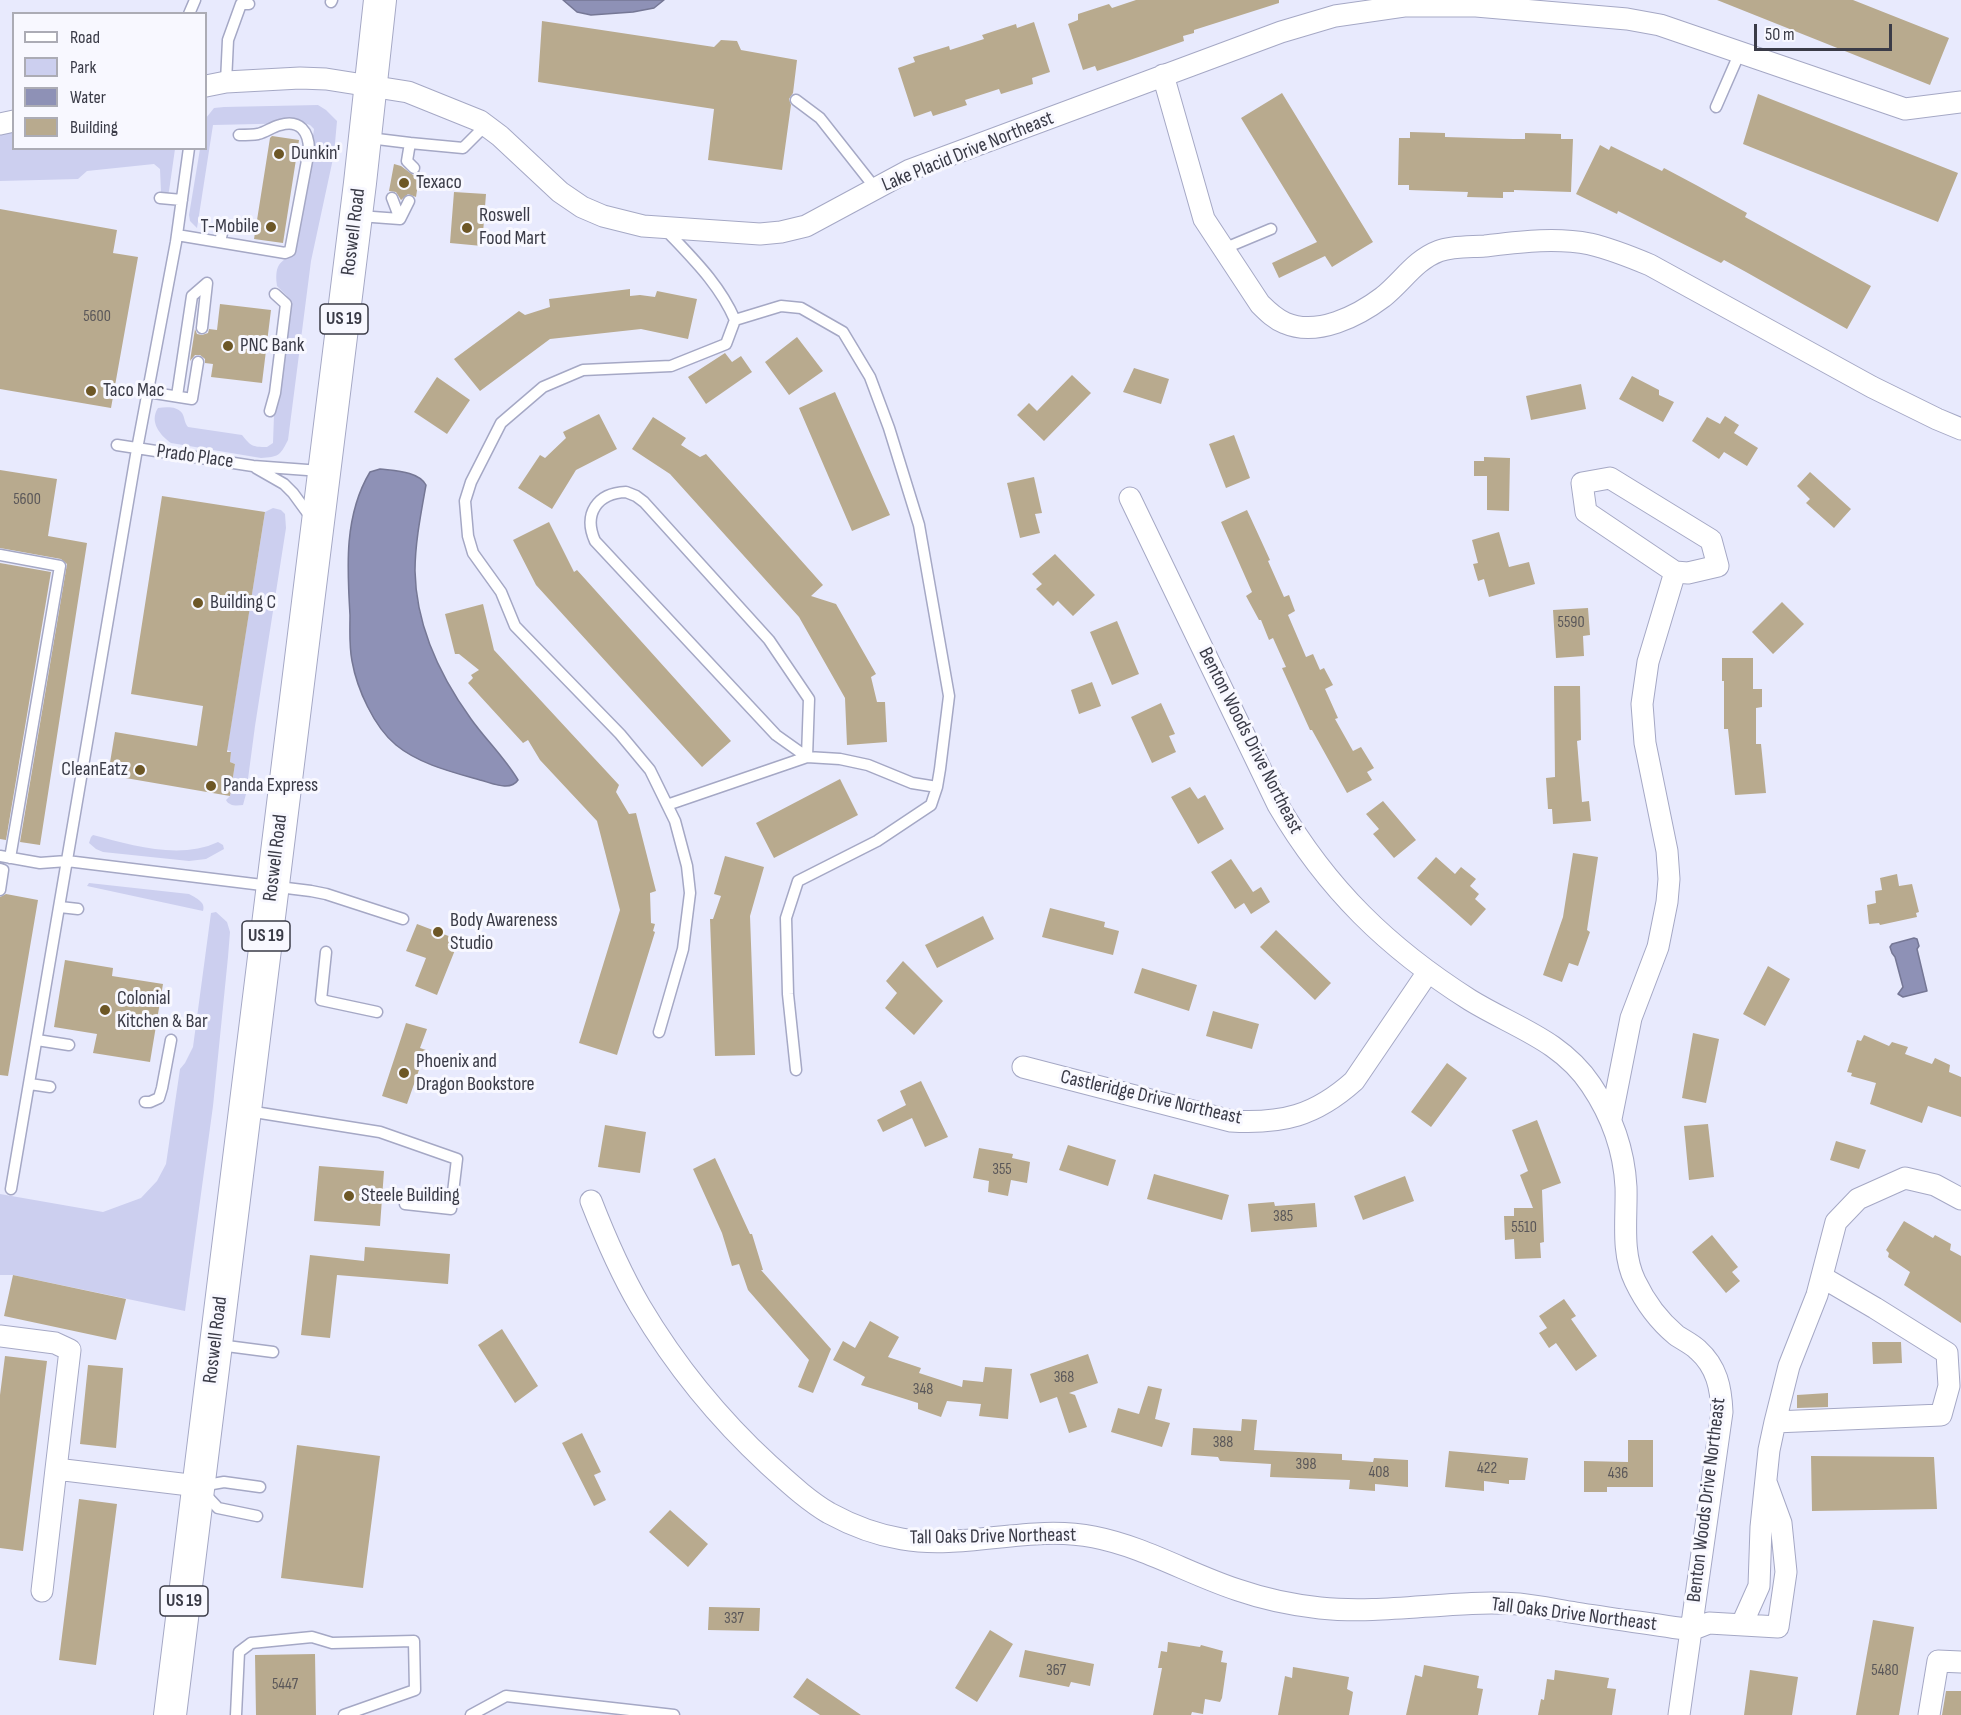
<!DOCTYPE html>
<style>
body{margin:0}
#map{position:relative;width:1961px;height:1715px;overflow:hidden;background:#e8eafd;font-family:"Sofia Sans Condensed",sans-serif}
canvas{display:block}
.legend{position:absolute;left:12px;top:12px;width:195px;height:138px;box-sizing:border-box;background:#f8f8ff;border:2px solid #acacb5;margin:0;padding:8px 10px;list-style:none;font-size:18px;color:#3a3b47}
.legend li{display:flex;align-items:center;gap:12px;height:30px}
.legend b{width:30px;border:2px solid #acacb5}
.scale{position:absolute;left:1754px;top:24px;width:138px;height:27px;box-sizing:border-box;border:3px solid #3a3b47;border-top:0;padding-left:8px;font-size:18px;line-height:21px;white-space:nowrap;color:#3a3b47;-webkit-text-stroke:4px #f8f8ff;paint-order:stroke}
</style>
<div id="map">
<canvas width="1961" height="1715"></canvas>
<ul class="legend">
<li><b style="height:8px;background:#fff"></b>Road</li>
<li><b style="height:16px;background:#cccfef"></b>Park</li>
<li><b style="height:16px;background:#8e91b6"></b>Water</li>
<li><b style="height:16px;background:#b8aa8e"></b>Building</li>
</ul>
<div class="scale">50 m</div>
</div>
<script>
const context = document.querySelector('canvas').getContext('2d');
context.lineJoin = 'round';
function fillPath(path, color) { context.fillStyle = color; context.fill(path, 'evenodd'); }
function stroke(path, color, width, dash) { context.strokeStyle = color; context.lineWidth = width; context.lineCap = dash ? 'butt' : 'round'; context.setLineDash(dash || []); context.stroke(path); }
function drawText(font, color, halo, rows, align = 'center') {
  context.font = font + ' "Sofia Sans Condensed",sans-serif'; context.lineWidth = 6; context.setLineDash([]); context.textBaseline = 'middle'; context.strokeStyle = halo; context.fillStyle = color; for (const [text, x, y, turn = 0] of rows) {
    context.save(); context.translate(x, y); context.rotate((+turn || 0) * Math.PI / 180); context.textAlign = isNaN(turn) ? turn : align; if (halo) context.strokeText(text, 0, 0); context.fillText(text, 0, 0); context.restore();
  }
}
fillPath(new Path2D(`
 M318,105L326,110L337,121L334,154L311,261L288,440C280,456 278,457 261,458L171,443C160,435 149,422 158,408C166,407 177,406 182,413C185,418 184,422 188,427L242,435C251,446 252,447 267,447L273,443L274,415L289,304L287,296L277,286C273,256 288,264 297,245L314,129L310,125L304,123L213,125L197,228L190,221L189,215L200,149L206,148V118L214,108L224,107Z
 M13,129L14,148L175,149L169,191L168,194L161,192L160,169L154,164L87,171L78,179L0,181V132Z
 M273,508L281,510L285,514L286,528L255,726L246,794L243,805C236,806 229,806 226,800L230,796L235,764L230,762L231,752L227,750L265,512Z
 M93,835C131,845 180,860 218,842L223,845L224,849L206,859L189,861L103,852L96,849L89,843L91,837Z
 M89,883L189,894C196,898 206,902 203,911L87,886Z
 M216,912L227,922L230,932L228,957L213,1106L185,1311L13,1275H0V1194L103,1212L141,1198L157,1181L166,1164L180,1069L185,1063L193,1047L211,913Z`), '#cccfef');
const water = new Path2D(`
 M563,0H664L654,8L633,12L591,15L577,12Z
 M380,469C395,471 418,471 426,485C421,513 415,543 415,571C416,626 440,676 471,719C486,740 505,758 518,780C510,792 492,783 480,780C452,772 419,764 396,745C374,727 357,689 352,661C349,646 350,630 350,615C347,567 344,515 370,472Z
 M1914,938L1917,939L1919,946L1917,949L1927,991L1903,997L1898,994L1903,987L1895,957L1892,953L1890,947L1892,944Z`);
fillPath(water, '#8e91b6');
stroke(water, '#757795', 1.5);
fillPath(new Path2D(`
 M1136,0H1279V3L1194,30V33L1183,36L1184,41L1130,60L1097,71L1095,66L1083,70L1068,24L1078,20V14L1109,4L1112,8Z
 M1717,0H1853L1949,38L1930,85Z
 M542,21L714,47L721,40L737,41L741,50L797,60L793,93L789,99L791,105L782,170L708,160L714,109L538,82Z
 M1034,22L1050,72L1032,78L1033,84L1001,94L999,89L965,100L967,105L933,116L931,111L914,117L898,68L915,62L913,57L949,46L950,50L984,39L982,35L1016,24L1017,28Z
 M1282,93L1373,242L1332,267L1325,256L1279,278L1272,263L1317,242L1241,118Z
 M1758,94L1958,173L1938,222L1743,144Z
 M1410,132L1445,133V137L1513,139H1525V133L1561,134V139H1573L1571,192L1514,190V192H1503V198L1467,197L1468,192L1409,190V185H1398L1399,138H1410Z
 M272,136L299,140L283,243L254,239L270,138Z
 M1600,145L1609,150L1611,146L1662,171L1664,168L1696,185L1747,213L1745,217L1871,286L1847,329L1746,272L1724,260L1721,263L1618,211L1617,214L1576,194Z
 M394,164L401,166L413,175H416L420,171L416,197L408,194L401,200L396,192L389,191Z
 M454,192L486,194L482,246L450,243Z
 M0,209L117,230L113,253L138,257L111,408L0,389Z
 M630,289V296L640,295L655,297L657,291L697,299L688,339L641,329L550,339L480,391L454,359L519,311L525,315L550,307L549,299Z
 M220,304L271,310L262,383L211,377L213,364L205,363V359L200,355H195L190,361L195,329L197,334L202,335L208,333L209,329L217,330Z
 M797,337L823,371L789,395L765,362Z
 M725,353L732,362L741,356L752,372L706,404L688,377Z
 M1134,368L1169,379L1161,404L1123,392Z
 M1072,375L1091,393L1044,441L1017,415L1029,403L1037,411Z
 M1632,376L1659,390V395L1674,402L1663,422L1619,399Z
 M437,377L470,400L447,434L414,412Z
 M1581,384L1586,409L1531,420L1526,396Z
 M835,392L890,515L852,531L799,408Z
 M599,414L617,449L576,470L552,509L518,488L540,455L545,458L566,438L563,432Z
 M1725,416L1739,425L1734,433L1758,448L1747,466L1724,452L1719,459L1692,441L1707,417L1720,424Z
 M653,417L686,438L681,445L700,457L706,454L823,585L811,596L836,604L876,674L871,677L877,702H885L887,742L847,745L845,698L799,617L670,474L632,449Z
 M1234,435L1250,478L1226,488L1209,444Z
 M1484,457L1510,458L1509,511L1487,510V476H1474V461H1484Z
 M0,470L57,479L48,536L87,543L40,845L20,842L67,564L61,559L0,548Z
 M1810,472L1851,509L1834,528L1806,503L1810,499L1797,486Z
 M1034,477L1042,513L1035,514L1040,533L1020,538L1007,483Z
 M162,496L265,512L227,752H231L230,762L235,764L230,796L108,775L115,732L197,746L203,706L131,694Z
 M1247,510L1270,560L1268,561L1284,597L1289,595L1295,611L1288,615L1306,657L1313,654L1320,670L1324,668L1333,685L1325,689L1338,718L1335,719L1353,751L1361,747L1374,768L1367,772L1372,780L1347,793L1312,730H1310L1282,668L1286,667L1273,638L1269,640L1261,620H1259L1246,596L1252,592L1221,522Z
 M549,522L574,572L577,570L731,741L702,767L536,585L513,540Z
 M1499,532L1509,567L1529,562L1535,584L1489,597L1484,579L1478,581L1473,564L1478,563L1472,540Z
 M1055,554L1095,595L1073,616L1058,601L1053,606L1036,589L1042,584L1032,574Z
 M0,563L51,572L6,840L0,839Z
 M1782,602L1804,624L1773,654L1752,632Z
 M483,604L494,650L619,785L616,792L629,814L636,813L656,891L650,893L651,923L655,924L653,931L655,932L617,1055L579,1043L620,910L597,821L540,760L528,740L523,743L468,683L473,678L471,675L479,670L459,654H455L445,614Z
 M1588,608L1590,635L1583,636L1584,656L1556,658L1553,610Z
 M1117,621L1139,674L1112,685L1090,632Z
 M1722,658H1753V689H1762V707L1756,708V744H1761L1766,793L1735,795L1728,729H1724V681H1722Z
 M1092,682L1101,706L1079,714L1071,690Z
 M1554,686H1580L1581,740L1577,741L1582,802L1589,801L1591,821L1553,824L1552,809H1548L1546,778L1555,777Z
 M1161,703L1175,734L1169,736L1176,752L1152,763L1131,717Z
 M840,779L858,815L774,858L756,823Z
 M1190,787L1198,799L1205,795L1224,829L1198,844L1171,797Z
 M1383,801L1416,840L1394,858L1373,834L1379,829L1366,814Z
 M1573,853L1598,857L1587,930L1590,932L1578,966L1569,963L1562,982L1543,975L1563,917Z
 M725,856L764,867L750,916L755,1055L715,1056L710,919H713L721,896L714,894Z
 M1436,857L1455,874L1461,867L1476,879L1470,886L1479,894L1475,899L1486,909L1471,926L1417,878Z
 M1231,859L1253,892L1261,887L1270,902L1251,914L1244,903L1235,909L1211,872Z
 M1897,874L1899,886L1912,884L1919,912L1916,913L1917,917L1880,925L1879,923L1869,924L1867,905L1876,903L1875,891L1882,890L1880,878Z
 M6,894L38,900L8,1076L0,1075V897Z
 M1050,908L1105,922L1104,927L1119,931L1113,955L1042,937Z
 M983,916L994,939L937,968L925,945Z
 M417,924L459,940L437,995L415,986L426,958L406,951Z
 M1276,930L1331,983L1315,1000L1260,947Z
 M65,960L113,968L112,976L163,984L150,1062L93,1053L97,1034L54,1027Z
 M903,961L943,1001L914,1035L885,1008L897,993L886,981Z
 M1768,966L1790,979L1765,1026L1743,1014Z
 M1142,968L1197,985L1189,1011L1134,993Z
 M1213,1011L1259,1024L1252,1049L1206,1036Z
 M406,1023L427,1029L420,1048L426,1050L407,1104L382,1096Z
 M1693,1033L1719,1039L1706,1103L1682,1098Z
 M1864,1035L1889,1046L1892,1042L1908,1047L1905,1054L1932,1064L1935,1058L1950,1065L1949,1072L1961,1077V1117L1928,1106L1922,1123L1870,1104L1876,1083L1851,1076L1852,1073L1847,1072L1857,1040L1861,1041Z
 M1447,1063L1467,1078L1431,1127L1411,1112Z
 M921,1081L948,1137L925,1147L912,1118L883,1132L877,1120L906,1105L900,1091Z
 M1537,1120L1561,1183L1542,1190L1544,1242L1540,1243L1541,1258L1515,1259L1514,1239L1505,1240L1504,1216H1514V1208H1533L1520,1175L1528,1171L1512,1130Z
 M1708,1124L1714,1177L1689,1180L1684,1126Z
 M605,1125L646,1132L640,1173L598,1167Z
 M1836,1141L1866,1150L1859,1169L1830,1160Z
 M1068,1145L1116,1160L1108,1186L1059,1170Z
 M979,1148L1013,1154L1012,1158L1030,1162L1027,1183L1011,1180L1008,1196L988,1192L989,1181L973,1178Z
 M715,1158L750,1234H752L763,1270H761L831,1349L813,1393L798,1387L809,1360L748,1290L739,1264L732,1266L722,1233L693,1169Z
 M319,1166L384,1171L380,1226L314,1221Z
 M1154,1174L1229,1195L1222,1220L1147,1199Z
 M1405,1176L1414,1201L1363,1220L1354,1196Z
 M1274,1202L1275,1206L1315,1203L1317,1227L1251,1232L1248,1204Z
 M1904,1221L1933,1238L1935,1235L1951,1244L1950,1250L1961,1256V1323L1904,1285L1910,1272L1888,1257L1889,1253L1886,1250Z
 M1712,1235L1738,1267L1732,1272L1740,1281L1726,1293L1692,1252Z
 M365,1247L450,1254L448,1284L337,1275L330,1338L301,1335L310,1255L364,1261Z
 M13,1275L126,1299L116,1340L4,1316Z
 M1564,1299L1576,1316L1571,1319L1597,1356L1576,1371L1556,1343L1549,1348L1539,1333L1547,1328L1539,1316Z
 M870,1321L899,1337L888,1357L921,1368L919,1373L962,1387L963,1380L983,1382L985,1367L1012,1369L1008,1419L979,1416L981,1404L947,1401L941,1417L918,1409V1403L861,1385L865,1377L833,1360L843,1341L855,1348Z
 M502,1329L538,1386L515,1403L478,1345Z
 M1872,1342H1901L1902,1363L1873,1364Z
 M1088,1354L1098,1383L1069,1393L1075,1395L1087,1427L1069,1433L1057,1397L1040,1403L1030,1374Z
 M5,1356L47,1361L23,1551L0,1548V1395Z
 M88,1365L123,1368L116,1448L80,1444Z
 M1148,1386L1162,1389L1155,1419L1170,1423L1162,1447L1111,1432L1118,1408L1139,1414Z
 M1828,1393V1407L1797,1408V1395Z
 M1242,1419L1257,1420L1254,1450L1342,1454V1460L1373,1462L1374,1458L1408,1460V1487L1375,1484V1491L1349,1489L1350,1480L1270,1477L1271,1464L1220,1461L1218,1457L1191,1455L1193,1428L1241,1431Z
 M582,1433L601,1472L594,1475L606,1500L594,1506L562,1443Z
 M1628,1440H1653V1487H1607V1492H1584V1461L1628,1462Z
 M297,1445L380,1456L363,1588L281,1578Z
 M1449,1451L1528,1458L1525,1480H1509V1484L1484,1481V1491L1445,1487Z
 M1811,1456L1934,1457L1937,1509L1812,1511Z
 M79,1499L117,1504L96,1665L59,1660Z
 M670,1510L708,1544L688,1567L649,1532Z
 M709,1607L760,1608L759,1631L708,1630Z
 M1873,1620L1914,1627L1899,1715H1856Z
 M990,1630L1013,1644L977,1702L955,1688Z
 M1168,1642L1200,1647L1201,1645L1223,1651L1221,1662L1227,1663L1222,1698L1220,1702L1205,1699L1203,1714L1192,1712L1191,1715H1153L1162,1668H1158L1161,1651L1167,1652Z
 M1025,1650L1094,1664L1090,1686L1071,1682L1069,1687L1019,1677Z
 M315,1654L316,1715H256L255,1655Z
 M1424,1665L1479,1676L1477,1688L1483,1689L1478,1715H1406L1415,1675L1422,1677Z
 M1293,1667L1349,1677L1347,1689L1353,1692L1349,1715H1278L1285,1676L1292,1678Z
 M1555,1670L1609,1678L1607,1688L1616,1689L1612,1715H1538L1541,1699L1544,1700L1547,1679L1554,1680Z
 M1750,1670L1798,1677L1792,1715H1744Z
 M807,1678L861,1715H820L793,1697Z
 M1946,1691H1961V1715H1942Z`), '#b8aa8e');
const service = new Path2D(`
 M331,2L332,0
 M189,14L195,0
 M226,82L228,40L241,4H249
 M796,100L820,118L876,189
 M1716,107L1740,52
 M369,138L410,143
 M414,168L407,161L410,143L463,148L486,125
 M160,198L182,200
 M392,198L400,219
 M359,216L400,219L409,201
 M664,228C691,257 719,283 735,320L781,306L801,308L843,332L870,377L889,428L919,525L949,696L940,769L937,787L931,805L877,841L798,881L786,918L788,994L796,1070
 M177,235L285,253L290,251L309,150C309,132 300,119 280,125C272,127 266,132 258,134C252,135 245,135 239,135
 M220,242L224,224
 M1223,249L1271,229
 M202,328L207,283
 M148,392L192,399L198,362
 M177,396L192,296L207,283
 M270,411L275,393L286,304L275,294
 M117,445L253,466L321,471
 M256,468L284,484L293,493L312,519
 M626,492L636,496L644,502L769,640L809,699L807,757L776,735L595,541C583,514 597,493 626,492Z
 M0,555L60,566L10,858
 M667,805L807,757L840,759L868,765L912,783L937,787
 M0,856L40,863L67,861L311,891L326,894L403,919
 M0,869L3,870L0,890
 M60,907L78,909
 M326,952L321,1000L377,1012
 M659,1032L683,949L690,893L687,866L675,821L650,770L620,734L515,626L501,592L473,553L468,536L465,501L471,482L501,423L543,387L583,370L671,366L726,344L735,320
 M37,1040L69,1045
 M30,1084L50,1087
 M145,1102H150L159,1098L162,1088L171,1040
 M248,1111L380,1132L457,1159L451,1209L405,1204
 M11,1189L137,449L176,242L189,148
 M219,1345L273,1352
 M201,1486L224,1482L260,1487
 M204,1493L218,1508L257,1516
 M236,1715L239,1652L251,1643L312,1637L332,1643L414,1641L415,1690L344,1715
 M471,1715L506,1696L674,1715`);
const minor = new Path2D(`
 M1163,75L1204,219L1260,304C1268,312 1275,319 1285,323C1317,337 1358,316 1383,297C1403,281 1415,260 1439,251C1452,246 1470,247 1485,246C1519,242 1555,237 1590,244C1611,249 1631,257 1650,265L1872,387L1937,419L1961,429
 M206,86L226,82L300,78L326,79L408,92L480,121L500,136L560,192L582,207L603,216L643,226L760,234L781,232L806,226L910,170L1281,32L1335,16L1404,6H1476L1627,19L1660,25L1905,109L1961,102
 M0,124L14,121
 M1130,498L1278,805C1327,889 1388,948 1470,1000C1514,1027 1561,1040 1591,1085C1612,1116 1624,1150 1626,1187C1627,1218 1621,1252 1635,1281C1645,1302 1658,1320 1676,1335C1683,1340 1692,1344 1698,1350C1717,1367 1721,1388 1722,1412L1679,1715
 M1023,1067L1231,1121C1282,1124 1315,1116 1354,1081L1428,972
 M1611,1119L1631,1018L1658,947L1667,902L1669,879L1667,851L1645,743L1642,704L1648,662L1675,572L1586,512L1582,483L1610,478L1711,540L1718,566L1688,573L1675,572
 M591,1201C605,1237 620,1272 640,1306C675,1365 718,1418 769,1465C788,1482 807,1500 829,1513C851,1525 877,1535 902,1539C965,1550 1030,1524 1094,1537C1145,1547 1189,1574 1238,1590C1264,1599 1293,1605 1320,1608C1387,1615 1453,1599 1519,1604C1538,1606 1557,1610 1576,1613C1614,1619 1653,1624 1691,1630L1709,1623L1778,1627L1786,1572L1781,1523L1766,1482
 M0,1336L55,1343L70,1350L56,1469L198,1486
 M1775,1422L1941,1415L1949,1386L1947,1353L1875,1308L1822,1277
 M42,1591L56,1469
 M1742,1624L1759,1586L1761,1527L1769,1450L1775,1422L1789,1366L1817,1295L1836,1222L1858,1199L1905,1178L1935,1185L1961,1199
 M1929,1715L1938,1661L1961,1662`);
const primary = new Path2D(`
 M170,1715L360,183L380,0`);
stroke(service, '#a5a8c5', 13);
stroke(minor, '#a5a8c5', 23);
stroke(primary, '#a5a8c5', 34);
stroke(service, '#fff', 10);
stroke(minor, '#fff', 21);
stroke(primary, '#fff', 32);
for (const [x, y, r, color] of [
 [279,154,6,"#6d5726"],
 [404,183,6,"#6d5726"],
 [271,227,6,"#6d5726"],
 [467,228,6,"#6d5726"],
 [228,346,6,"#6d5726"],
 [91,391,6,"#6d5726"],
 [198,603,6,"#6d5726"],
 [140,770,6,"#6d5726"],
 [211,786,6,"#6d5726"],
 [438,932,6,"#6d5726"],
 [105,1010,6,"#6d5726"],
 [404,1073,6,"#6d5726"],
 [349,1196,6,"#6d5726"]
]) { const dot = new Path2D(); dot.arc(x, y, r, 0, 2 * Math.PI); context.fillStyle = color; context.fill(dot); stroke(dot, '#f8f8ff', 2); }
drawText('16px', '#5a5759', null, [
 ["5600",97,317],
 ["5600",27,500],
 ["5590",1571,623],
 ["355",1002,1170],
 ["385",1283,1217],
 ["5510",1524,1228],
 ["368",1064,1378],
 ["348",923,1390],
 ["388",1223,1443],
 ["398",1306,1465],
 ["422",1487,1469],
 ["408",1379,1473],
 ["436",1618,1474],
 ["337",734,1619],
 ["367",1056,1671],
 ["5480",1885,1671],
 ["5447",285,1685]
]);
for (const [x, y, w] of [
 [344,319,48],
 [266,936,48],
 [184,1601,48]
]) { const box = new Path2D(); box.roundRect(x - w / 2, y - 15, w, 30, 4.5); context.fillStyle = '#f8f8ff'; context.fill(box); stroke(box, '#3a3b47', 1.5); }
drawText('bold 18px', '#3a3b47', null, [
 ["US 19",344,319],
 ["US 19",266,936],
 ["US 19",184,1601]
]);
drawText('20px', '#3a3b47', '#f8f8ff', [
 ["Lake Placid Drive Northeast",968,152,-22],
 ["Roswell Road",354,232,-83],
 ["Prado Place",195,457,8],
 ["Benton Woods Drive Northeast",1250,741,63],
 ["Roswell Road",276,858,-83],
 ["Castleridge Drive Northeast",1151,1098,13],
 ["Roswell Road",216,1340,-83],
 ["Benton Woods Drive Northeast",1707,1500,-83],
 ["Tall Oaks Drive Northeast",993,1537,-1],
 ["Tall Oaks Drive Northeast",1574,1615,7]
]);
drawText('20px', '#3a3b47', '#f8f8ff', [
 ["Dunkin'",291,154],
 ["Texaco",416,183],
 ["Roswell",479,216],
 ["Food Mart",479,239],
 ["T-Mobile",259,227,"right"],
 ["PNC Bank",240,346],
 ["Taco Mac",103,391],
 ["Building C",210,603],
 ["CleanEatz",128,770,"right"],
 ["Panda Express",223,786],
 ["Body Awareness",450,921],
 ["Studio",450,944],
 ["Colonial",117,999],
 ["Kitchen & Bar",117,1022],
 ["Phoenix and",416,1062],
 ["Dragon Bookstore",416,1085],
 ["Steele Building",361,1196]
], 'left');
</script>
